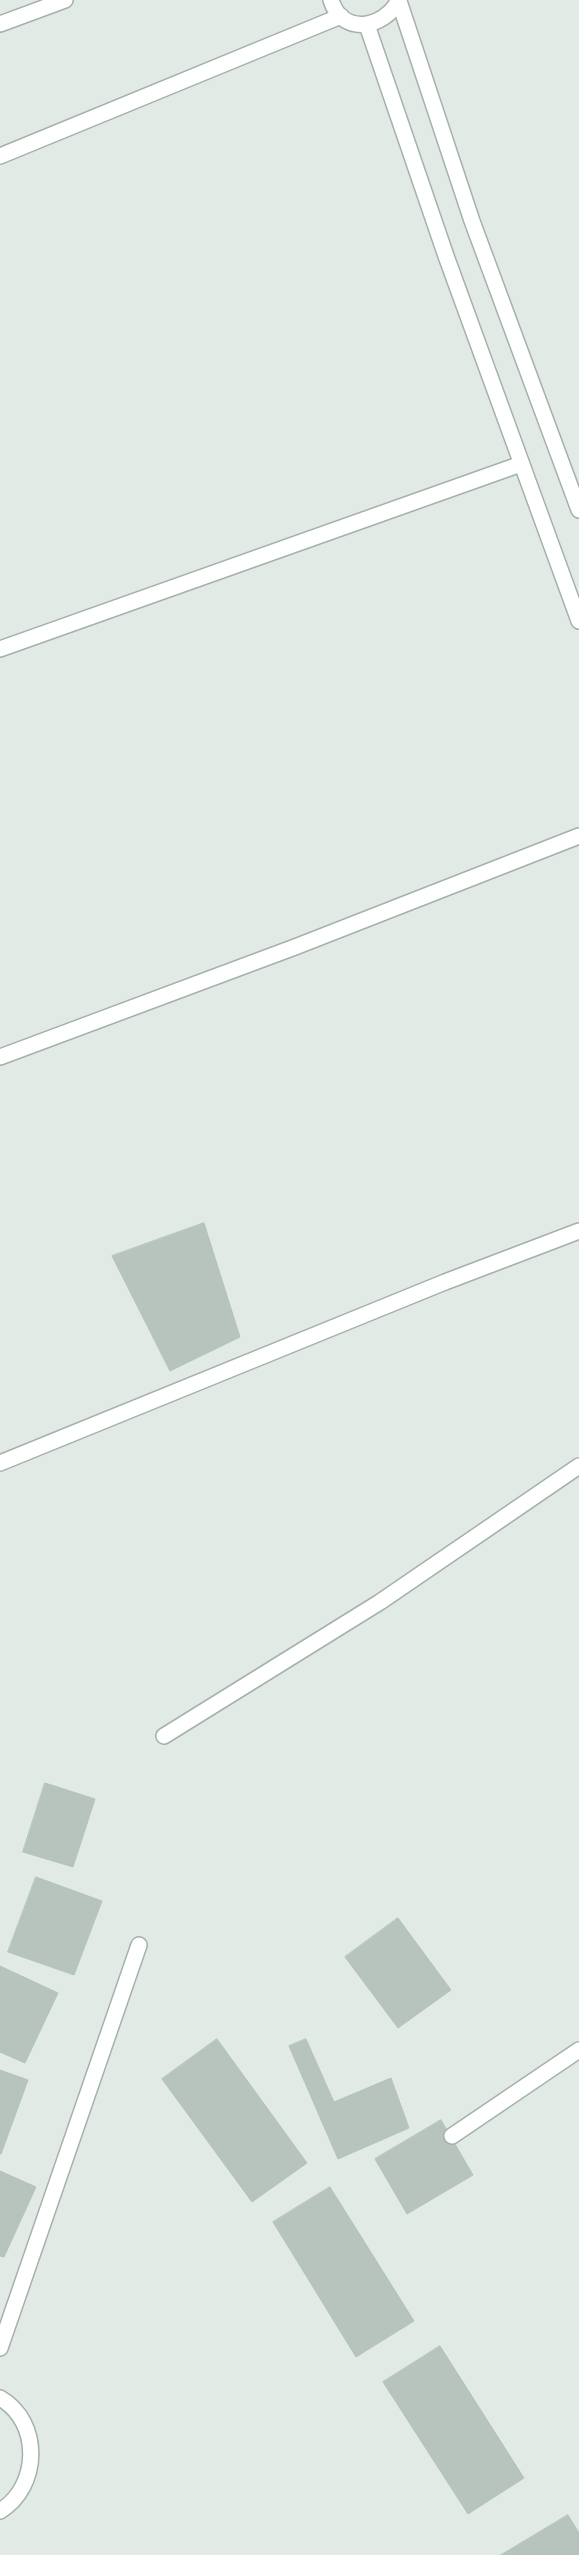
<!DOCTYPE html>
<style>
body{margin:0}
canvas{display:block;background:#e1eae5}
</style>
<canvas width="579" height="2555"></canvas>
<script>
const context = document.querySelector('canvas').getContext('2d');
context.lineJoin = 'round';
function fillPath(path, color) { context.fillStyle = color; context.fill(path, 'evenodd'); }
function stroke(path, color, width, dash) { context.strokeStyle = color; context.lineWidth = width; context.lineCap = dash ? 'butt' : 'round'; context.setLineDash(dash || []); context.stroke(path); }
const building = new Path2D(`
 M204,1223L240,1337L170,1371L112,1256Z
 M45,1783L95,1799L73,1867L23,1852Z
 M36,1877L102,1901L74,1975L8,1952Z
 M398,1918L451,1990L398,2028L345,1957Z
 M0,1966L58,1993L25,2063L0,2052Z
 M217,2039L307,2163L252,2202L162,2079Z
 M306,2039L334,2102L391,2078L409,2128L338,2159L289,2046Z
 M0,2070L28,2080L1,2154H0Z
 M441,2120L473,2175L407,2214L375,2159Z
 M0,2171L36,2187L4,2257L0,2256Z
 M330,2187L414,2321L356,2357L273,2222Z
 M440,2346L524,2478L468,2514L383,2382Z
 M568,2515L579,2533V2555H501Z`);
fillPath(building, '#b7c4be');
stroke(building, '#b4c3bc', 1);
const minor = new Path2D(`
 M331,0C342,36 384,29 399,0
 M399,1L472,221L579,510
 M0,24L65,0
 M367,25L446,256L579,621
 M0,156L341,16
 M0,649L521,464
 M0,1057L295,947L579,836
 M0,1463L445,1282L579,1231
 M164,1736L380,1602L579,1466
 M452,2136L579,2050
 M0,2348L139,1945
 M0,2398C42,2422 40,2487 0,2511`);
stroke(minor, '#a5b1ab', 18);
stroke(minor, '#fff', 15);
</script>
